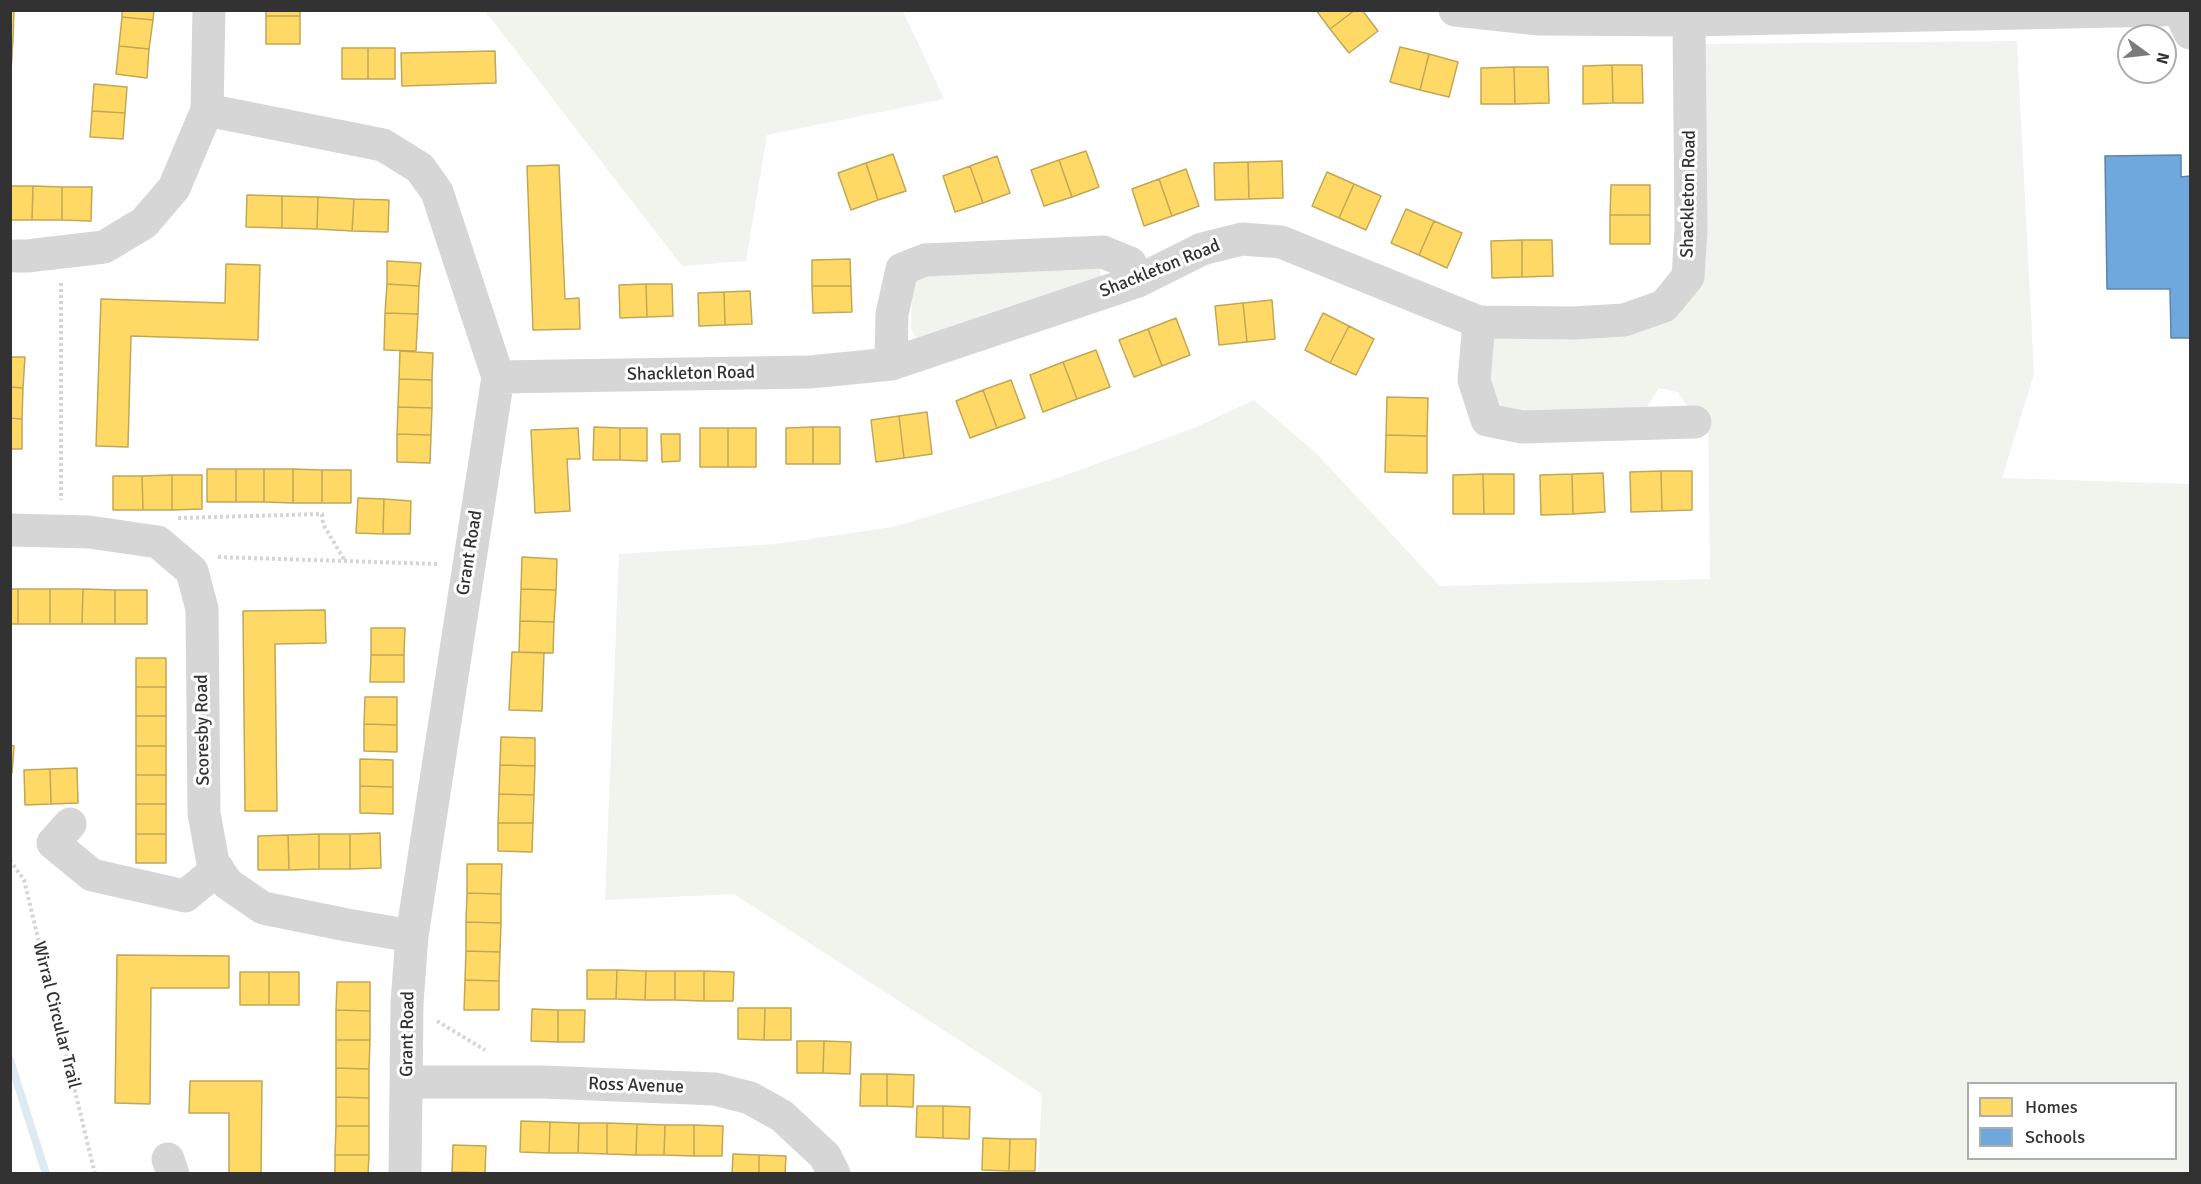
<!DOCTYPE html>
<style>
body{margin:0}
#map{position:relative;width:2201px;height:1184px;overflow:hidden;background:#fff;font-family:Signika,sans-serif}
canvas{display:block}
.frame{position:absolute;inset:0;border:12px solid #323232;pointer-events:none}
.legend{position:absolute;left:1967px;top:1082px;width:210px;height:78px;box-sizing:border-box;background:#fff;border:2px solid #adadad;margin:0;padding:8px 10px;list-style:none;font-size:18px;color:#323232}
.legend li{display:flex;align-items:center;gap:12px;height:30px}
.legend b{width:30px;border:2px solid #adadad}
.north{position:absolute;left:2117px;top:24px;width:60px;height:60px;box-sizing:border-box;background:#fff;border:2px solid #adadad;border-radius:50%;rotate:105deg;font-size:16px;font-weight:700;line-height:24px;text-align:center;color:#323232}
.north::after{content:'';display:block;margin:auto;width:21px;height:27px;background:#7a7a7a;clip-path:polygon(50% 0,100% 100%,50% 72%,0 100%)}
</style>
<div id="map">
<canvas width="2201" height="1184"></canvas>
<div class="frame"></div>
<ul class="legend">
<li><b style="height:16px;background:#ffd966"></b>Homes</li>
<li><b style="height:16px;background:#6fa8dc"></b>Schools</li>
</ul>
<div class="north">N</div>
</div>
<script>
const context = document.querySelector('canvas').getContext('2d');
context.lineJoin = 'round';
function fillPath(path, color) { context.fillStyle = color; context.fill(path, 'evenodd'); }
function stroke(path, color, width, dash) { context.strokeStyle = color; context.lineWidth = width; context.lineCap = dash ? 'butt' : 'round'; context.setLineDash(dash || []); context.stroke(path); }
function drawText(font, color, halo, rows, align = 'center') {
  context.font = font + ' Signika,sans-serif'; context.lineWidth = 6; context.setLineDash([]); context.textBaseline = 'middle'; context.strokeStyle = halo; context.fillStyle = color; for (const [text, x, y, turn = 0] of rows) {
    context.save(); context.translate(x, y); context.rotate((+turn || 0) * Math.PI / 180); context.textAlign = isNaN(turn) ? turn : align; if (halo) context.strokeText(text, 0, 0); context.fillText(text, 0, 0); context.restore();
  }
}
fillPath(new Path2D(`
 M485,11H903L944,99L767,135L746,261L682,266Z
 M2017,41L2034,374L2002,478L2190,484V1173H1038L1042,1094L734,894L605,900L619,554L776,544L893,527L1055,479L1194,428L1254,400L1316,453L1440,586L1710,579L1708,411L1689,409L1678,392L1659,388L1647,407L1636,416L1507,414L1486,383L1488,336L1685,304L1706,261L1704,44ZM1968,1084H2176V1158H1968Z
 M1098,261L1101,276L1087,283L918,341L911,329L912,278Z`), '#f1f4ed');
const homes = new Path2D(`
 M10,10H14L13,40H10Z
 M122,10H154L153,20L122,17Z
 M266,10H300V16H266Z
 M1316,10H1355L1330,29Z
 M1355,10H1362L1378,31L1349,53L1330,29Z
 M266,16H300V44H266Z
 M122,17L153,20L149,49L119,46Z
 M10,40H13L11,71H10Z
 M119,46L149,49L147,78L116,74Z
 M1400,47L1429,54L1420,90L1390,82Z
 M342,48H368V79H342Z
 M368,48H395V79H368Z
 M495,51L496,83L402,86L401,53Z
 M1429,54L1458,62L1449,97L1420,90Z
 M1612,65H1642L1643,103H1613Z
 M1612,65L1613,103L1583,104V66Z
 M1514,67L1515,104H1481V68Z
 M1514,67H1548L1549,103L1515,104Z
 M94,84L127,87L125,113L92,111Z
 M92,111L125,113L123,139L90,137Z
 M1086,151L1099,187L1072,197L1059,160Z
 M893,154L906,191L878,200L866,163Z
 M997,156L1010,193L983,203L970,166Z
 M1059,160L1072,197L1044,206L1031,170Z
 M1282,161L1283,198L1249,199L1248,162Z
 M1248,162L1249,199L1215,200L1214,163Z
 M866,163L878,200L851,210L838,173Z
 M559,165L565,299L579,298L580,329L533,330L527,166Z
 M970,166L983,203L955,212L943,176Z
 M1186,169L1199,206L1172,216L1159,179Z
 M1327,172L1354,184L1339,218L1312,206Z
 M1159,179L1172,216L1144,226L1132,189Z
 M1354,184L1381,196L1366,230L1339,218Z
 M1611,185H1650V215H1610Z
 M10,186H33L32,220H10Z
 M33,186L62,187V220H32Z
 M62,187H92L91,221L62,220Z
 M247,195L282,196V228L246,227Z
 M282,196L318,197L317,229L282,228Z
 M318,197L354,199L352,231L317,229Z
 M354,199L389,200L388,232L352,231Z
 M1406,209L1434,221L1419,255L1391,243Z
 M1610,215H1650V244H1610Z
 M1434,221L1462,233L1447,268L1419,255Z
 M1522,240V277L1492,278L1491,241Z
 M1522,240H1552L1553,276L1522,277Z
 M850,259L851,286H812V260Z
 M387,261L421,263L419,286L387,284Z
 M226,264L260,265L258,340L131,336L128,447L96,446L101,299L225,303Z
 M387,284L419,286L418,314L385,313Z
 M646,284L647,317L620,318L619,285Z
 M646,284H672L673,316L647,317Z
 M812,286H851L852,312L813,313Z
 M750,291L752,324L725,325L724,292Z
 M724,292L725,325L699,326L698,293Z
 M1272,300L1275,339L1247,342L1243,303Z
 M1243,303L1247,342L1219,345L1215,306Z
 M385,313L418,314L416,351L384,350Z
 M1323,313L1349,326L1330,363L1305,350Z
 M1176,318L1190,355L1162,366L1148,329Z
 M1349,326L1374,339L1356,375L1330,363Z
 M1148,329L1162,366L1134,377L1119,340Z
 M1096,350L1110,387L1077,399L1063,362Z
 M400,351L433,353L432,380L399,379Z
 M10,357H25L23,388L10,387Z
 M1063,362L1077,399L1043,412L1030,375Z
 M399,379L432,380V408L398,407Z
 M1011,380L1025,418L997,428L983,390Z
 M10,387L23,388L22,419L10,418Z
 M983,390L997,428L970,438L956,401Z
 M1387,397L1428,398L1427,436L1386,435Z
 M398,407L432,408L431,435L397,434Z
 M927,412L932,454L904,458L899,416Z
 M899,416L904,458L876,462L871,420Z
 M10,418L22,419V449H10Z
 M594,427L620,428V460H593Z
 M813,427V464H786V428Z
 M813,427H840V464H813Z
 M578,428L580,459H567L570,511L535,513L531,430Z
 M620,428H647V461L620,460Z
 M700,428H728V467H700Z
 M728,428H756V467H728Z
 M397,434L431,435L430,463L397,462Z
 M661,434H680V461L662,462Z
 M1386,435L1427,436V473L1385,472Z
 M207,469H236V502H207Z
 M236,469H264V502H236Z
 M264,469H293V503L264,502Z
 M293,469L322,470V503H293Z
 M322,470H351V503H322Z
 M1661,471L1662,511L1631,512L1630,472Z
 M1661,471H1692V510L1662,511Z
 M1603,473L1605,512L1573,514L1572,474Z
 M1483,474L1484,514H1453V475Z
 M1483,474H1514V514H1484Z
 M1572,474L1573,514L1541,515L1540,475Z
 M172,475V510H143L142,476Z
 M172,475H202V509L172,510Z
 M113,476H142L143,510H113Z
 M358,498L384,499L383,534L356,533Z
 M384,499L411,501L410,534H383Z
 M522,557L557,559L556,590L521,589Z
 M10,589H18V624H10Z
 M18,589H50V624H18Z
 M50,589H83L82,624H50Z
 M83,589L115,590V624H82Z
 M521,589L556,590L554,622L520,621Z
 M115,590H147V624H115Z
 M325,610L326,643L275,644L277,811H245L243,611Z
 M520,621L554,622L553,653L519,652Z
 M371,628H405L404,655H371Z
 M512,652L544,653L542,711L509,710Z
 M371,655H404V682H370Z
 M136,658H166V687H136Z
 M136,687H166V716H136Z
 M365,697H397V725L364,724Z
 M136,716H166V746H136Z
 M364,724L397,725V752L364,751Z
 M501,737L535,738V766L500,765Z
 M10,745L14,746L12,773H10Z
 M136,746H166V775H136Z
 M360,759L393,760V787L360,786Z
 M500,765L535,766L534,795L499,794Z
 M77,768L78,803L51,804L50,769Z
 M50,769L51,804L25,805L24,770Z
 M136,775H166V804H136Z
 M360,786L393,787V814L360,813Z
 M499,794L534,795L533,823H498Z
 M136,804H166V834H136Z
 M498,823H533L532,852L498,851Z
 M380,833L381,868L350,869V834Z
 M136,834H166V863H136Z
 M319,834V869L289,870L288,835Z
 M319,834H350V869H319Z
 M288,835L289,870H258V836Z
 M467,864H502L501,894L467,893Z
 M467,893L501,894V923L466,922Z
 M466,922L501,923L500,952L466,951Z
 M466,951L500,952L499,981L465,980Z
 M117,955L229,956V988H151L150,1104L115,1103Z
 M587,970H617L616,999H587Z
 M617,970L646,971L645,1000L616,999Z
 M646,971H675V1000H645Z
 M675,971H704V1001L675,1000Z
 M704,971L734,972L733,1001H704Z
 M240,972H269V1005H240Z
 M269,972H299V1005H269Z
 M465,980L499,981V1010H464Z
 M337,982H370V1011L336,1010Z
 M738,1008H765L764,1040L738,1039Z
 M765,1008H791V1040H764Z
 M532,1009L558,1010V1042L531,1041Z
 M336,1010L370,1011V1040H336Z
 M558,1010H585L584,1042H558Z
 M336,1040H370L369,1069L336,1068Z
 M797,1041H824L823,1073H797Z
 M824,1041L851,1042L850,1074L823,1073Z
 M336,1068L369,1069V1098L336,1097Z
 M861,1074H887V1106H860Z
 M887,1074L914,1075L913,1107L887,1106Z
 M190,1081H262L261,1174H229V1113H189Z
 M336,1097L369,1098V1126H336Z
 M917,1106H943V1138L916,1137Z
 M943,1106L970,1107L969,1139L943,1138Z
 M521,1121L550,1122L549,1153L520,1152Z
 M550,1122L579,1123L578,1153H549Z
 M579,1123H607V1154L578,1153Z
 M607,1123L637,1124L636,1155L607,1154Z
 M637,1124L665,1125L664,1155H636Z
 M665,1125H694V1156L664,1155Z
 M694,1125L723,1126L722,1156H694Z
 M336,1126H369V1155H335Z
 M983,1138L1010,1139L1009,1171L982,1170Z
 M1010,1139H1036L1035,1171H1009Z
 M453,1145L486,1146L485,1173L452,1172Z
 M733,1154L759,1155V1174H732Z
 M335,1155H369L368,1174H335Z
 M759,1155L786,1156L785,1174H759Z
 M452,1172L485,1173V1174H452Z`);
fillPath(homes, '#ffd966');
stroke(homes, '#c2a756', 1.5);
const schools = new Path2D(`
 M2181,155V177L2190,176V338H2171L2170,289H2107L2105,156Z`);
fillPath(schools, '#6fa8dc');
stroke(schools, '#5d85a9', 1.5);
stroke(new Path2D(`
 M10,1060L46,1174`), '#ddeaf2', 8);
stroke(new Path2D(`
 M61,283V500
 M178,518L322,514L323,524L345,561
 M218,557L438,564
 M10,860L24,880L95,1174
 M437,1021L485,1050`), '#d5d5d5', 4, [3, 3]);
stroke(new Path2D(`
 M1455,10L1539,19L1689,20L2164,10
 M2179,10L2190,33
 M207,110L383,145L420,168L437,192L498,377L412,936L407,1003L405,1174
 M10,256H27L104,247L144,223L174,188L207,110L209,10
 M1479,322L1474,380L1487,420L1522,427L1695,422
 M891,364L892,314L902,269L925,260L1103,252L1130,263L1138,281
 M498,377L810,372L891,364L1138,281L1202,249L1242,239L1281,242L1479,322L1573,323L1624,320L1664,306L1688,277L1691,230L1689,20
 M10,530L89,532L158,542L192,571L202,609L204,813L213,863L228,884L263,908L347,925L412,936
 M70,824L53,843L92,875L185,896L218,869
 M406,1082H543L715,1089L750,1098L782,1116L825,1156L834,1174
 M168,1159L173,1174`), '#d6d6d6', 33);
drawText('18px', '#323232', '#fff', [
 ["Shackleton Road",1689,194,-89],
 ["Shackleton Road",1160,269,-22],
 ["Shackleton Road",691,374,-1],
 ["Grant Road",470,553,-81],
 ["Scoresby Road",203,730,-91],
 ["Wirral Circular Trail",56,1015,76],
 ["Grant Road",408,1034,-89],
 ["Ross Avenue",636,1086,2]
]);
</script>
